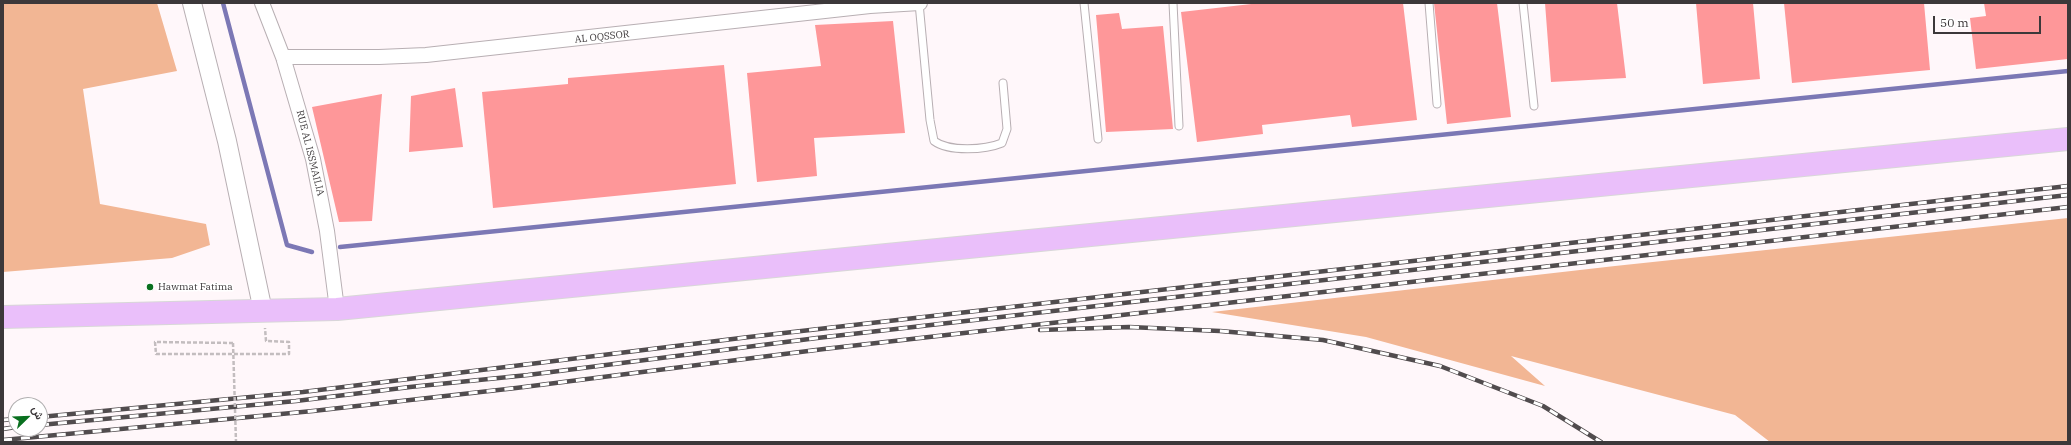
<!DOCTYPE html>
<meta charset="utf-8">
<style>
body{margin:0}
#map{position:relative;width:2071px;height:445px;overflow:hidden;background:#fff7fa;font-family:"IBM Plex Serif",Vazirmatn,serif}
canvas{display:block}
.frame{position:absolute;inset:0;border:4px solid #3c383a;pointer-events:none}
.north{position:absolute;left:8px;top:397px;width:40px;height:40px;box-sizing:border-box;background:#fff;border:1px solid #b1afb0;border-radius:50%;rotate:67deg;font-size:11px;font-weight:700;line-height:16px;text-align:center;color:#3c383a}
.north::after{content:'';display:block;margin:auto;width:14px;height:18px;background:#09701f;clip-path:polygon(50% 0,100% 100%,50% 72%,0 100%)}
.scale{position:absolute;left:1933px;top:16px;width:108px;height:18px;box-sizing:border-box;border:2px solid #3c383a;border-top:0;padding-left:5px;font-size:12px;line-height:14px;white-space:nowrap;color:#3c383a;-webkit-text-stroke:3px #fff;paint-order:stroke}
</style>
<div id="map">
<canvas width="2071" height="445"></canvas>
<div class="frame"></div>
<div class="north">ش</div>
<div class="scale">50 m</div>
</div>
<script>
const context = document.querySelector('canvas').getContext('2d');
context.lineJoin = 'round';
function fillPath(path, color) { context.fillStyle = color; context.fill(path, 'evenodd'); }
function stroke(path, color, width, dash) { context.strokeStyle = color; context.lineWidth = width; context.lineCap = dash ? 'butt' : 'round'; context.setLineDash(dash || []); context.stroke(path); }
function drawText(font, color, halo, rows, align = 'center') {
  context.font = font + ' "IBM Plex Serif",serif'; context.lineWidth = 3; context.setLineDash([]); context.textBaseline = 'middle'; context.strokeStyle = halo; context.fillStyle = color; for (const [text, x, y, turn = 0] of rows) {
    context.save(); context.translate(x, y); context.rotate((+turn || 0) * Math.PI / 180); context.textAlign = isNaN(turn) ? turn : align; if (halo) context.strokeText(text, 0, 0); context.fillText(text, 0, 0); context.restore();
  }
}
fillPath(new Path2D(`
 M3,3H157L177,71L83,89L100,204L206,224L210,245L172,258L3,272Z
 M2068,218V442H1770L1735,415L1511,356L1545,386L1366,337L1212,312L1615,266Z`), '#f2b694');
stroke(new Path2D(`
 M223,3L287,245L312,252
 M340,247L2068,71`), '#7c78b5', 4.5);
fillPath(new Path2D(`
 M1260,3H1403L1417,120L1352,127L1350,115L1262,125L1263,134L1197,142L1181,12Z
 M1434,3H1497L1511,117L1447,124Z
 M1545,3H1617L1626,78L1551,82Z
 M1696,3H1753L1760,79L1703,84Z
 M1784,3H1924L1930,70L1792,83Z
 M1984,3H2068V59L1976,69L1970,18L1986,16Z
 M1119,13L1122,29L1163,26L1173,129L1106,132L1096,15Z
 M893,21L905,133L814,138L817,176L757,182L747,73L821,66L815,25Z
 M724,65L736,184L493,208L482,92L568,84V78Z
 M455,88L463,147L409,152L411,96Z
 M382,94L372,221L339,222L312,107Z`), '#fe9799');
const service = new Path2D(`
 M919,3L930,120L934,141C949,152 985,150 1002,143L1007,129L1003,83
 M1084,3L1098,139
 M1173,3L1179,126
 M1429,3L1437,104
 M1523,3L1534,106`);
const minor = new Path2D(`
 M262,3L283,57L313,159L327,231L337,309
 M283,57H379L426,55L870,6L920,3`);
const tertiary = new Path2D(`
 M192,3L227,141L263,311`);
const primary = new Path2D(`
 M3,317L337,309L2068,139`);
stroke(service, '#b8afb3', 9);
stroke(minor, '#b8afb3', 16);
stroke(tertiary, '#b8afb3', 20);
stroke(primary, '#d8d7d8', 24);
stroke(new Path2D(`
 M233,343L155,342L156,354H289V342L266,341L265,328`), '#c3bdbf', 2.5, [4, 2]);
stroke(service, '#fff', 7);
stroke(minor, '#fff', 14);
stroke(tertiary, '#fff', 18);
stroke(primary, '#eabffa', 22);
const rail = new Path2D(`
 M1040,330L1129,327L1220,331L1323,340L1440,366L1543,406L1601,442
 M40,417L303,392L749,337L2068,186
 M3,420L16,419
 M40,425L296,401L410,387L528,375L817,338L2068,195
 M3,429L16,427
 M3,440L313,411L516,388L824,349L2068,207`);
stroke(rail, '#514c4e', 4.5);
stroke(rail, '#fff', 3, [9]);
stroke(new Path2D(`
 M233,343L236,442`), '#c3bdbf', 2.5, [4, 2]);
for (const [x, y, r, color] of [
 [150,287,4,"#09701f"]
]) { const dot = new Path2D(); dot.arc(x, y, r, 0, 2 * Math.PI); context.fillStyle = color; context.fill(dot); stroke(dot, '#fff', 1.5); }
drawText('10px', '#3c383a', '#fff', [
 ["AL OQSSOR",602,37,-6],
 ["RUE AL ISSMAILIA",310,153,76]
]);
drawText('10px', '#3c383a', '#fff', [
 ["Hawmat Fatima",158,287]
], 'left');
</script>
